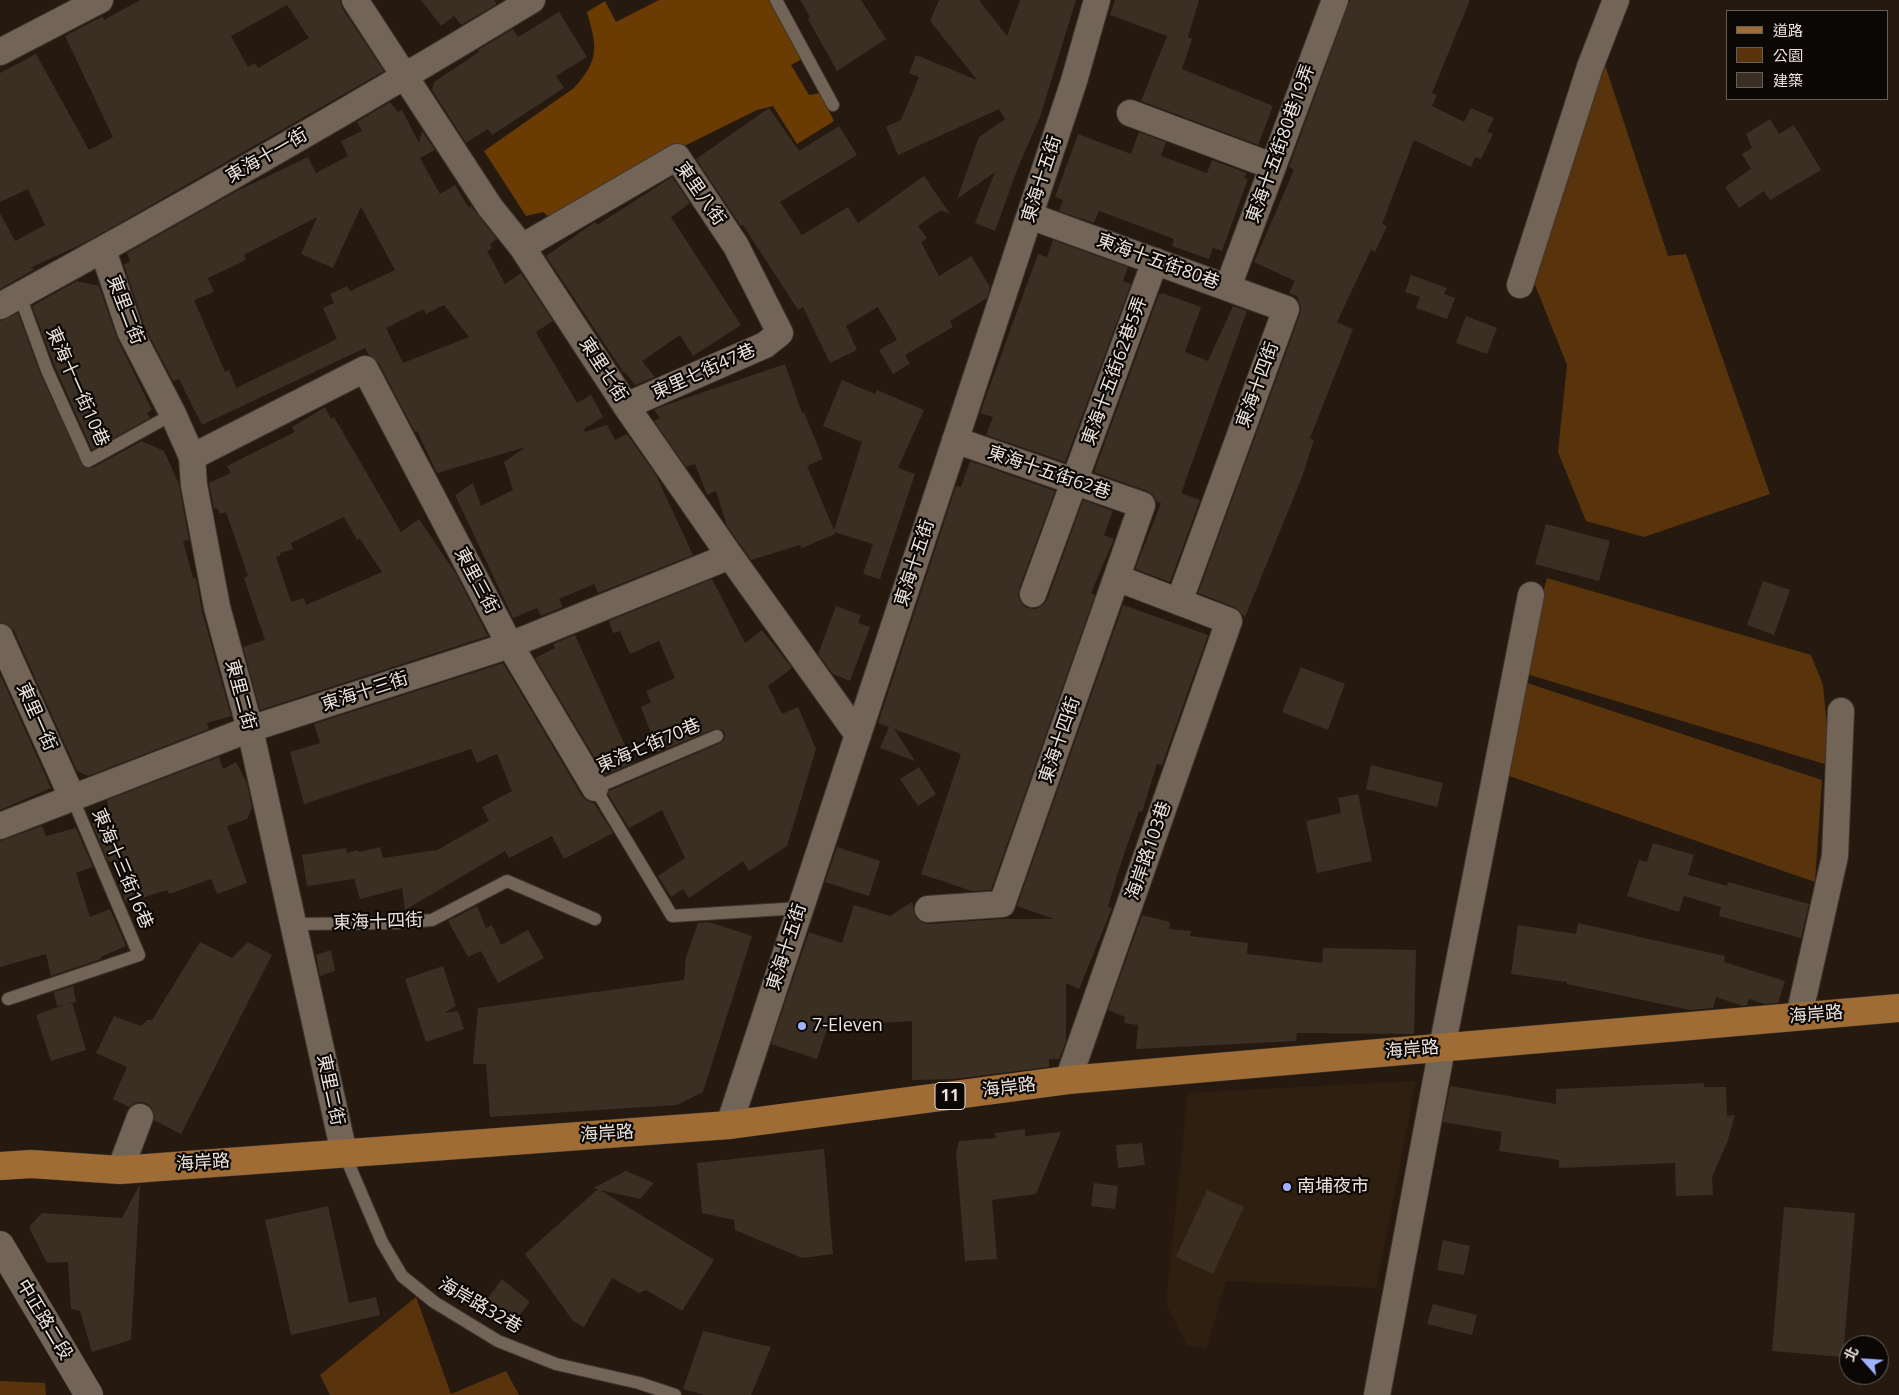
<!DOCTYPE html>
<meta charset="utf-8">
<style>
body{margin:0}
#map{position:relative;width:1899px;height:1395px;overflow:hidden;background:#261a10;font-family:"Open Sans","Noto Sans TC",sans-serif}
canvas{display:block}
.legend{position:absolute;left:1726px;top:10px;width:162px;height:90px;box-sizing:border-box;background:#0b0704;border:1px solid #655f5a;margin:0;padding:6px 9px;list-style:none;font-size:15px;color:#ebe3dc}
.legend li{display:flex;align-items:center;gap:10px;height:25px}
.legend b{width:25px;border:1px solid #655f5a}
.north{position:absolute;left:1839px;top:1335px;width:50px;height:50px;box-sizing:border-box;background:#0b0704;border:1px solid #655f5a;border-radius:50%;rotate:296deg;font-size:14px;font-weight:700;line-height:20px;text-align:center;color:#ebe3dc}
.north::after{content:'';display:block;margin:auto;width:18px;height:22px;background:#9fb3fd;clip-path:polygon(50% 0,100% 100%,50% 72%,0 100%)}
</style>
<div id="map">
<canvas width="1899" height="1395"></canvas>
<ul class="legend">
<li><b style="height:6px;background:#9f6c35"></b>道路</li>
<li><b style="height:14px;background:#58330b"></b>公園</li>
<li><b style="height:14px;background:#3b2e23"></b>建築</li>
</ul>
<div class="north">北</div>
</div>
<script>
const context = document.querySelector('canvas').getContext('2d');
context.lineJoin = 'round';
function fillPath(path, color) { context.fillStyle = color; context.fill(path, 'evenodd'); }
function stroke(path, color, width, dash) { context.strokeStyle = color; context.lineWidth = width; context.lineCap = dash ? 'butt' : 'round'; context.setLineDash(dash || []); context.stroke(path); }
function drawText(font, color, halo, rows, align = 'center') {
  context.font = font + ' "Open Sans","Noto Sans TC",sans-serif'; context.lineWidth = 4.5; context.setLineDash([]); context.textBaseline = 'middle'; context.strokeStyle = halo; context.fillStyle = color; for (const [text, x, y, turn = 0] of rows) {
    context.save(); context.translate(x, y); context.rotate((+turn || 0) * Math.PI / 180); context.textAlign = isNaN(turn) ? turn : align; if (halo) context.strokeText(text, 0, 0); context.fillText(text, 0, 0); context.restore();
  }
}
fillPath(new Path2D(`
 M1416,1081L1376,1288L1226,1281L1206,1349L1187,1345L1166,1304L1188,1093Z`), '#2f1f10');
fillPath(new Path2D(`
 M1604,62L1668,256L1686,254L1770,494L1644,537L1586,521L1558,452L1567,365L1531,275Z
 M1547,578L1811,655L1823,685L1831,766L1520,672Z
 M1524,682L1822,780L1815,882L1506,775Z
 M416,1297L451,1394L506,1371L519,1395H330L320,1375Z
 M0,1381L45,1383L46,1395H0Z`), '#58330b');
fillPath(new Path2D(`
 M659,0H769L802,59L791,65L809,95L820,93L834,121L797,144L773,106L757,110L662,157L554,221L543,212L526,216L484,151L574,88C600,59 597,47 587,12L605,1L616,22Z`), '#6a3b02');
fillPath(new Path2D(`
 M140,0H340L342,8L384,71L127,219L84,243L30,268L35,269L0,289V213L15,241L45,225L28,189L0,202V73L36,54L89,150L113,137L65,36L103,16L104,20ZM287,5L309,38L258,68L255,63L248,67L231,36Z
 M421,0H494L497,4L461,25L454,16L441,26Z
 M800,0H861L886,39L837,71L808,19L810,17Z
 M939,0H979L1007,36L1020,0H1076L1040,117L1017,170L995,231L975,223L995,172L957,199L979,137L1005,119L999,109L898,155L886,127L901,120L919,77L909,73L916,55L977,80L930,21Z
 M1115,0H1199L1188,37L1192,39L1182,69L1273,106L1258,145L1141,101L1167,36L1110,15Z
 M1350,0H1470L1432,93L1437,95L1432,106L1464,122L1471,108L1494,118L1487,132L1493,134L1481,159L1475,157L1471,167L1414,140L1382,224L1387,226L1375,252L1371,250L1337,322L1353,329L1310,438L1314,440L1302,477L1245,617L1234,607L1198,593L1300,314L1301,307L1297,296L1289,293L1295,281L1254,262L1294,170L1289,167Z
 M559,12L587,57L556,76L564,88L492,135L488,129L466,143L432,90L434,82L479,52L478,50L513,29L518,37Z
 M390,102L398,112L402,110L419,143L422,131L435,150L420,158L440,194L455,185L469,208L471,206L497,239L490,244L492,248L487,251L505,284L521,273L553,321L536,332L538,336L577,403L591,395L603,417L584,429L585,432L607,425L615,440L627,434L656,475L693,555L598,593L594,584L559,599L563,607L541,616L537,608L513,618L455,495L473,483L481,506L513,490L504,462L526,447L437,473L417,431L415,432L378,362L369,355L365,348L202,425L179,379L173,381L144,325L124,265L130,261L127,253L235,192L308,157L316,173L348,156L341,141L362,131L357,122ZM361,207L395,270L350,291L347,286L330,294L334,303L323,308L337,339L236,388L229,370L225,372L194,300L214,292L208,278L246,260L244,255L317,217L301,254L333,268ZM444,305L469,337L403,363L386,328L424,309L426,314Z
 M769,108L799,151L839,126L857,155L780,202L802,235L848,207L858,223L924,176L950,214L941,210L918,226L927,238L921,242L939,276L971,256L990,287L987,298L950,321L953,327L905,355L910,364L893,374L879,350L897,340L878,307L846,326L857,350L830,363L803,307L798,310L743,225L741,226L696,159Z
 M1770,119L1779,134L1794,125L1821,170L1770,200L1764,191L1739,208L1725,187L1751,169L1742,154L1752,148L1746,134Z
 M1139,132L1166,142L1161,156L1207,173L1212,160L1247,173L1244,178L1248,179L1222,251L1213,248L1209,259L1172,246L1174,239L1099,211L1094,223L1059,211L1063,200L1055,197L1078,134L1131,154Z
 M672,177L690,203L671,217L741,325L693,356L680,335L642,361L655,377L635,385L625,372L624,373L546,256L595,222L597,225Z
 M1053,240L1128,267L1123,281L1131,284L1065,462L986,435L993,417L980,413L1038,254L1047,257Z
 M1411,275L1447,288L1444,294L1455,298L1447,319L1416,308L1420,297L1405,292Z
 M77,281L99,286L117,338L152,410L147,413L150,418L92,450L55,367L32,306Z
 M1162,293L1201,307L1185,352L1208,361L1233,306L1247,311L1181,493L1200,500L1170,582L1135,569L1161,503L1157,502L1153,495L1147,491L1094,472L1159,294L1161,295Z
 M18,313L40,373L83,467L92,468L142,441L164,451L179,484L189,540L183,541L193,578H196L202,611L231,716L207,723L209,729L88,776L77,771L14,631L8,625L0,622V321Z
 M1466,316L1497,328L1487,354L1456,343Z
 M785,364L802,413L804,412L823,459L807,466L834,530L862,442L823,426L842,380L875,394L877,390L924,410L898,468L915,474L880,579L863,574L873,544L834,532L835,534L802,548L800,545L751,560L727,526L716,491L707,495L695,464L686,467L654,421L660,418L654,410L666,405Z
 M325,407L331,419L334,417L401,532L419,519L456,574L488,636L260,710L243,647L265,640L244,578L248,576L226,512L220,514L217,508L214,509L209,483L231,473L227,466L295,432L292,427ZM344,517L357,540L360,539L382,572L306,605L304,598L291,602L276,557L280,556V553L293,549L291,543Z
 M970,461L1055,491L1019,589L1018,597L1022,604L1027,608L1036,609L1043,605L1047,600L1083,500L1113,511L1104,535L1114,539L1091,593L1095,595L991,890L972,891L921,874L961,754L894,729L915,761L880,748L889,727L878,723L956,486L961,487Z
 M1546,524L1610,541L1599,581L1535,564Z
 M712,579L745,643L762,630L792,668L768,686L782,714L798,707L816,749L787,846L749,871L743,861L689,898L683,889L671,897L658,876L685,858L662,810L629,828L608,794L609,791L720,743L724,740L725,733L721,729H714L658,752L641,707L651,702L646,691L675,678L659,641L630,654L620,631L613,633L609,621Z
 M1763,581L1790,590L1774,635L1747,625Z
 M1123,605L1208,635L1162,765L1157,764L1142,812L1139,811L1118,872L1108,907L1112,908L1079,989L1066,983V1041L1059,1059H1049V1067L954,1079L912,1080V1021L828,1026L817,1059L771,1044L809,932L842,943L854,905L890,916L912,902L916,918L921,922L929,924L1001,919H1054L1017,906Z
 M836,606L861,615L858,623L870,627L850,681L833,674L818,654Z
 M575,635L633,763L605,775L535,658L555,648L553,644Z
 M503,663L582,796L587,801L594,803L613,833L564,859L552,836L509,858L505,851L405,910L402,888L360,899L354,879L307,886L302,855L346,848L347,853L358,850L359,852L380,847L383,858L437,850L489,821L482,807L512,791L497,754L477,763L471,749L304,804L290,752L320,743L314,724Z
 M1301,667L1345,684L1328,730L1282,712Z
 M0,674L51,788L0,810Z
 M219,757L223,769L236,762L247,783L252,808L247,819L227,826L247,883L217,894L211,879L169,894L167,890L126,903L111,861L108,862L92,823L110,818L107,800Z
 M1371,765L1443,783L1437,807L1366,789Z
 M919,767L936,794L918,806L900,779Z
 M1358,794L1372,861L1317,873L1306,821L1341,813L1338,798Z
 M42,826L46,836L76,828L93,867L76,873L90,917L110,909L126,946L101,957V959L51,976L46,954L0,967V841Z
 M1653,843L1694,855L1688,875L1727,886L1728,882L1809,904L1801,938L1719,916L1721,907L1684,896L1679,912L1627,896L1639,860L1647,862Z
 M837,847L880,861L869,896L825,882Z
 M477,906L486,928L492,925L501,945L528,930L544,958L498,983L481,951L468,957L448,921Z
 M1142,915L1170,922L1169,929L1191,931L1190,936L1248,943L1247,954L1322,963L1323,948L1416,950L1414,1034L1297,1033L1296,1041L1136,1049L1138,1025L1124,1023L1125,1017L1108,1010Z
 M709,922L752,936L703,1092L677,1105L490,1117L486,1064H473L478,1008L684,980L686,957L698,923Z
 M1578,923L1725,956L1724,962L1785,981L1778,1003L1765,1004L1749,999L1747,1005L1743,1006L1716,997L1713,1008L1690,1010L1567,984V982L1511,974L1518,925L1576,934Z
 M200,942L232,958L248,942L272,955L181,1134L154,1120L152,1108L146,1103L137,1102L129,1107L113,1099L127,1067L96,1053L114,1016L141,1026L147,1020H152Z
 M331,950L335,971L320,976L316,955Z
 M443,966L456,1006L444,1013L458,1011L464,1029L426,1042L405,979Z
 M73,986L76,1002L57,1006L54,992Z
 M72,1002L86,1050L51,1061L36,1015Z
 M1704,1083V1087H1726L1727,1116L1735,1115L1728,1140L1712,1177L1713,1195L1676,1196L1675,1163L1559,1168V1160L1499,1151L1502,1132L1443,1122L1450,1086L1556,1104V1089Z
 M1025,1129V1136L1061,1132L1036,1194L992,1200L997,1259L965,1261L956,1153L959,1141L996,1138L995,1133Z
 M1142,1143L1145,1165L1118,1168L1116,1145Z
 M824,1149L833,1254L802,1258L735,1230L734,1220L702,1213L697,1163Z
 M626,1171L654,1183L640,1199L600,1190L714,1260L682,1311L646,1290L639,1293L612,1278L584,1327L573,1321L525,1254L598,1189L593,1188Z
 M1094,1183L1118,1186L1115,1209L1091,1206Z
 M140,1184L131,1340L92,1352L80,1311L71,1309L68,1262L47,1263L29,1227L42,1213L122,1218Z
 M1207,1190L1244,1207L1213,1274L1176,1257Z
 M328,1206L349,1303L376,1297L380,1315L291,1335L265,1220Z
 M1784,1207L1855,1213L1843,1357L1772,1351Z
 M1443,1240L1470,1246L1464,1275L1437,1270Z
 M502,1279L530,1302L515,1321L487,1299Z
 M1433,1304L1477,1315L1472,1335L1427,1324Z
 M703,1331L771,1347L751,1395H704L683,1389Z`), '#3b2e23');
const service = new Path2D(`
 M776,0L833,105
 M20,296L47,370L88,461L173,414
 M717,736L595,788L672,916L800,908
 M294,924L396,923L432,920L507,881L595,919
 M8,999L139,955L72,797
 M344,1153L382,1242L402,1276L434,1302L498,1341L556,1364L639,1383L675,1395`);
const minor = new Path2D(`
 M355,0L490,207L522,247L626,406L730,556L858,735
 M0,52L100,0
 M1130,113L1272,166
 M1030,216L1286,309L1179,602
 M522,247L677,157L736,246L780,333L765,345L626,406
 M103,250L130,331L173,414L192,457L194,485L217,607L250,729L344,1153
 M1520,285L1590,67L1616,0
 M1228,287L1335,0
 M0,306C180,208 357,106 532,0
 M192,457L365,369L510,645L595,788
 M1033,594L1155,261
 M0,637L72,797
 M0,826L250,729L510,645L730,556
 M928,909L1002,904L1142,505L955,440
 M1799,1016L1835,856L1841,711
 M1068,1080L1229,621L1117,578
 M729,1125L1074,81L1097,0
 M120,1170L140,1117
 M1377,1395L1442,1048L1531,595`);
const tertiary = new Path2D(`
 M0,1245L89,1395`);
const primary = new Path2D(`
 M0,1166L31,1164L120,1170L729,1125L1068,1080L1899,1008`);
stroke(service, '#3f3631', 14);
stroke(minor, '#3f3631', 28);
stroke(tertiary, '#3f3631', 29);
stroke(primary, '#3f3631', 29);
stroke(service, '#736458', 12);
stroke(minor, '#736458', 26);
stroke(tertiary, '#736458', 28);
stroke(primary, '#9f6c35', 28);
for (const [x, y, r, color] of [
 [802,1026,5,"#9fb3fd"],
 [1287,1187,5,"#9fb3fd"]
]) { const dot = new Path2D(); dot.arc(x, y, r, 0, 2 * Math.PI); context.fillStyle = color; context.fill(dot); stroke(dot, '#0b0704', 2); }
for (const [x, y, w] of [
 [950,1096,30]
]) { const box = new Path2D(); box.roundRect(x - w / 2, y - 13.5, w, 27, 4); context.fillStyle = '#0b0704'; context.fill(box); stroke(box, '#ebe3dc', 1); }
drawText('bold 16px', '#ebe3dc', null, [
 ["11",950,1096]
]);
drawText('18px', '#ebe3dc', '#0b0704', [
 ["東海十五街80巷19弄",1281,144,-70],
 ["東海十一街",267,156,-30],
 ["東海十五街",1042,179,-72],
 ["東里八街",700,194,55],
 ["東海十五街80巷",1158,262,20],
 ["東里二街",125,310,69],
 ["東里七街",603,370,57],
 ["東海十五街62巷5弄",1115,371,-70],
 ["東里七街47巷",704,372,-24],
 ["東海十四街",1258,385,-70],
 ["東海十一街10巷",77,387,66],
 ["東海十五街62巷",1049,473,19],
 ["東海十五街",915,563,-72],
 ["東里三街",476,581,62],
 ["東海十三街",365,692,-18],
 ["東里二街",240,695,75],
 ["東里一街",36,717,66],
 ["東海十四街",1060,740,-71],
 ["東海七街70巷",649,746,-23],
 ["海岸路103巷",1149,851,-71],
 ["東海十三街16巷",122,869,67],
 ["東海十四街",378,922,-2],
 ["東海十五街",787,947,-72],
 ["海岸路",1816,1015,-5],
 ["海岸路",1412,1050,-5],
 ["海岸路",1009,1088,-7],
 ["東里二街",330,1090,78],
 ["海岸路",607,1134,-4],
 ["海岸路",203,1163,-4],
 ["海岸路32巷",480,1306,30],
 ["中正路二段",44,1320,59]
]);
drawText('18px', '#ebe3dc', '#0b0704', [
 ["7-Eleven",812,1026],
 ["南埔夜市",1297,1187]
], 'left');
</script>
